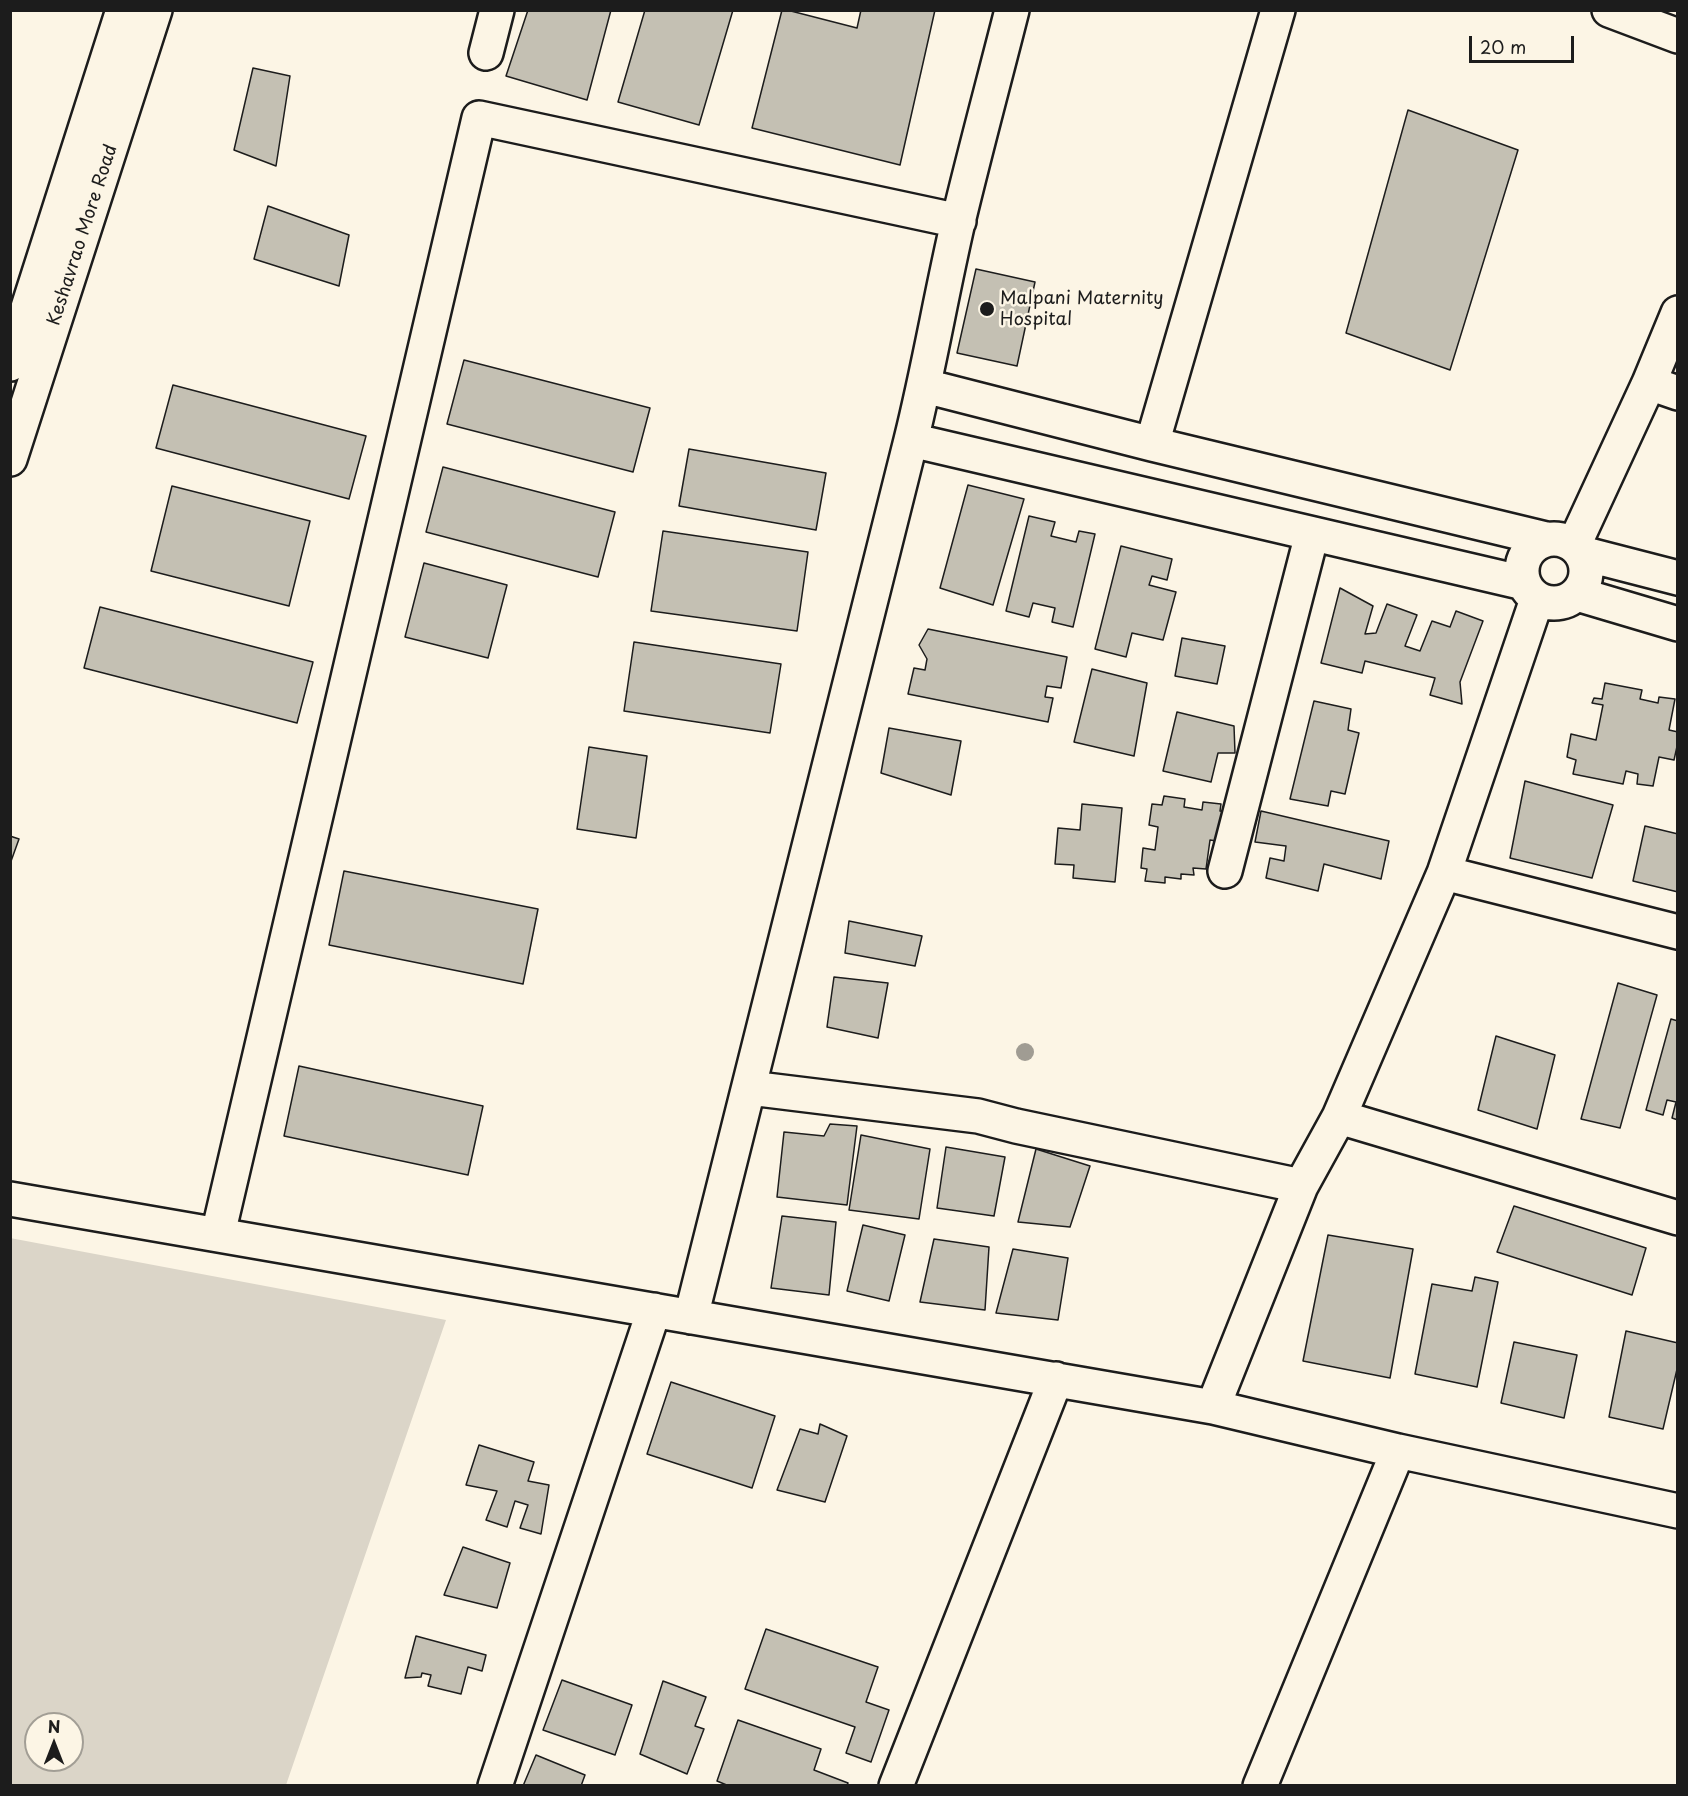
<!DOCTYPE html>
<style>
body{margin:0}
#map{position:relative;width:1688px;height:1796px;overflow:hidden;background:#fcf5e5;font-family:"Playpen Sans",sans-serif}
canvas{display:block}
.frame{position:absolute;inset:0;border:12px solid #1c1c1c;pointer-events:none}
.north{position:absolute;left:24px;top:1712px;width:60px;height:60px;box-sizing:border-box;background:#fcf5e5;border:2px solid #a29e95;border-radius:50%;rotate:0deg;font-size:16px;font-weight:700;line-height:24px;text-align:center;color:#1c1c1c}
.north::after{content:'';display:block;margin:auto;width:21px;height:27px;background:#1c1c1c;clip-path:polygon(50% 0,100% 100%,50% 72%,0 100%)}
.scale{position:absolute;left:1469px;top:36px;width:105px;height:27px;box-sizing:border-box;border:3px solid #1c1c1c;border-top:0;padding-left:8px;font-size:18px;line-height:21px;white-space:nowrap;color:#1c1c1c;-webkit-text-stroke:4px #fcf5e5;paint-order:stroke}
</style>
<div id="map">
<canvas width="1688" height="1796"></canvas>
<div class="frame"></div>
<div class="north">N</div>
<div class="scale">20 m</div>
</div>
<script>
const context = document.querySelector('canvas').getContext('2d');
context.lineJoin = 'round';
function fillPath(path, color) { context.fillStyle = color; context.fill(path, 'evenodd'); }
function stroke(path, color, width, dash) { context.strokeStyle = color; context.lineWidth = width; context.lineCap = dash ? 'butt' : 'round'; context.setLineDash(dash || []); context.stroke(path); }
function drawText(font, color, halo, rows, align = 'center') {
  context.font = font + ' "Playpen Sans",sans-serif'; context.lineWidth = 5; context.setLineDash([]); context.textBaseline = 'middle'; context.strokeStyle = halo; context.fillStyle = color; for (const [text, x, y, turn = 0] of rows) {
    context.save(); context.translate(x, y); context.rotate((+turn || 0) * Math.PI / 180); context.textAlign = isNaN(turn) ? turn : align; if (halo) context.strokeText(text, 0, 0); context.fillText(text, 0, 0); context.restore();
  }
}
fillPath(new Path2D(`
 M10,1238L446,1320L286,1785H11ZM36,1724H72V1760H36Z`), '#dbd5c8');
const building = new Path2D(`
 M528,10H611L587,100L506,76Z
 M645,10H733L699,125L618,102Z
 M782,10H787L857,28L861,10H935L900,165L752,128Z
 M253,68L290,76L276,166L234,150Z
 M1408,110L1518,150L1450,370L1346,333Z
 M268,206L349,235L339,286L254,259Z
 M976,269L1035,282L1017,366L957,353Z
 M464,360L650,408L633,472L447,424Z
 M173,385L366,436L349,499L156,448Z
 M689,449L826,473L816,530L679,506Z
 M443,467L615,512L598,577L426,532Z
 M968,485L1024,499L993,605L940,588Z
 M172,486L310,521L289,606L151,571Z
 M1029,516L1055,522L1051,536L1076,542L1079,531L1095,534L1073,627L1052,622L1055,608L1033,603L1029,617L1006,611Z
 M663,531L808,552L797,631L651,611Z
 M1121,546L1172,559L1167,580L1152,576L1149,585L1176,592L1163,640L1132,633L1126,657L1095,649Z
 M424,563L507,585L488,658L405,637Z
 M1340,588L1373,606L1365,634L1376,633L1387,604L1417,615L1405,646L1420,651L1432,621L1450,627L1456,611L1483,621L1460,682L1462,704L1430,695L1435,678L1365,661L1362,673L1321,663Z
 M100,607L313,662L297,723L84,668Z
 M928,629L1067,657L1061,688L1047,686L1045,697L1053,698L1048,722L908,694L914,668L925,670L927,659L919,645Z
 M1182,638L1225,646L1217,684L1175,676Z
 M634,642L781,664L770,733L624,711Z
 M1092,669L1147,683L1134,756L1074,742Z
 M1605,683L1642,690L1640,699L1658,703L1659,697L1675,699L1669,730L1678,732V742L1674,760L1659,757L1653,786L1637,784L1638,774L1626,771L1623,784L1573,774L1576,760L1567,757L1571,734L1596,740L1603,705L1592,703L1594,698L1602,699Z
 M1314,701L1351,709L1348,730L1359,733L1345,794L1331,791L1328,806L1290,799Z
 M1177,712L1234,726L1235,753H1218L1211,782L1163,771Z
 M889,728L961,741L951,795L881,773Z
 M589,747L647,756L636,838L577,829Z
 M1525,781L1613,805L1592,878L1510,858Z
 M1164,796L1185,799L1184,807L1202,810L1203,802L1221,804L1220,811L1226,812L1223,842L1210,840L1206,869L1193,868L1194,875L1181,874V879L1165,877V883L1145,881L1147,869L1141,868L1143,848L1155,850L1158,827L1149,825L1152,804L1162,805Z
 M1082,804L1122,808L1115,882L1073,878L1074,865L1055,864L1058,828L1080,830Z
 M1261,811L1389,841L1381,879L1324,864L1318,891L1266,878L1270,858L1284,861L1286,846L1255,842Z
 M1645,826L1678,834V892L1633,881Z
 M10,836L19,839L10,864Z
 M344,871L538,909L523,984L329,945Z
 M849,921L922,936L915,966L845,953Z
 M834,977L888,983L878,1038L827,1027Z
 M1618,983L1657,995L1620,1128L1581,1119Z
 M1671,1019L1678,1021V1120L1672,1118L1676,1102L1667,1100L1663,1115L1646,1110Z
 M1496,1036L1555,1055L1537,1129L1478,1110Z
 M299,1066L483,1106L468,1175L284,1136Z
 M830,1124L857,1126L847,1205L777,1197L784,1132L824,1136Z
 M861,1135L930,1149L919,1219L849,1210Z
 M946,1147L1005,1157L994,1216L937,1208Z
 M1036,1149L1090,1166L1070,1227L1018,1222Z
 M1514,1206L1646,1248L1632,1295L1497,1252Z
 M782,1216L836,1222L829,1295L771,1288Z
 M863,1225L905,1235L889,1301L847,1291Z
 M1328,1235L1413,1249L1390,1378L1303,1361Z
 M934,1239L989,1247L985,1310L920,1302Z
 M1013,1249L1068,1258L1058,1320L996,1313Z
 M1475,1277L1498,1282L1477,1387L1415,1374L1432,1284L1472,1291Z
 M1626,1331L1678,1343V1365L1663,1429L1609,1417Z
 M1514,1342L1577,1355L1564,1418L1501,1403Z
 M671,1382L775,1416L752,1488L647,1454Z
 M820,1424L847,1436L825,1502L777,1490L800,1429L818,1434Z
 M479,1445L534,1462L528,1481L549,1485L541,1534L520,1528L528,1505L515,1501L507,1527L486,1520L497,1491L466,1485Z
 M463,1547L510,1563L497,1608L444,1595Z
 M766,1629L878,1667L866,1702L889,1710L871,1762L846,1753L855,1727L745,1689Z
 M416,1636L486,1655L482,1671L468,1667L461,1694L428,1686L431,1675L422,1673L421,1677L405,1678Z
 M562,1680L632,1705L615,1755L543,1730Z
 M663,1681L706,1697L695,1726L704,1729L687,1774L640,1754Z
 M738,1720L821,1749L814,1770L848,1783L847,1786H729L717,1781Z
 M536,1755L585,1775L581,1786H523Z`);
fillPath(building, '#c4c0b3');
stroke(building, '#1c1c1c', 1.5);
const street = new Path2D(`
 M1609,10L1678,36
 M486,53L497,10
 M1649,383L1678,393
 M925,386L1152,444L1546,539
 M911,440L1524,583
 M1152,444L1278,10
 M1522 571a32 32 0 1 1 64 0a32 32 0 1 1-64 0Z
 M1574,545L1649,383L1678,313
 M1581,553L1678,578
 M1577,594L1678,624
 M1225,871L1312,534
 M1444,873L1678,932
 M750,1088L978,1116L1016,1126L1301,1186
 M1339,1117L1678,1218
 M10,1199L1213,1407
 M218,1234L479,118L959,221
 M691,1317L911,440C929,368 941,295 958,222C975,151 994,81 1012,10
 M1398,1451L1213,1407L1301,1186L1339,1117L1444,873L1537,599
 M495,1786L654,1310
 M896,1786L1056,1379
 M1260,1786L1398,1451L1678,1511`);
const secondary = new Path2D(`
 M10,364L123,10
 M10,459L155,10`);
stroke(street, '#1c1c1c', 38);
stroke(secondary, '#1c1c1c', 38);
stroke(street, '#fcf5e5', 33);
stroke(secondary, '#fcf5e5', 33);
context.fillStyle = '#a09c93';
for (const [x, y] of [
 [1025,1052]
]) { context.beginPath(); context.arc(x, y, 9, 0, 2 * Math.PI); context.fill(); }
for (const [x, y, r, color] of [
 [987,309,8,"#1c1c1c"]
]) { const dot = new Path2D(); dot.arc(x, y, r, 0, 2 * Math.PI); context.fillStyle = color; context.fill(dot); stroke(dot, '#fcf5e5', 2); }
drawText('18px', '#1c1c1c', '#fcf5e5', [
 ["Keshavrao More Road",83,235,-72]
]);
drawText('18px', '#1c1c1c', '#fcf5e5', [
 ["Malpani Maternity",1000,299],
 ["Hospital",1000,320]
], 'left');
</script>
